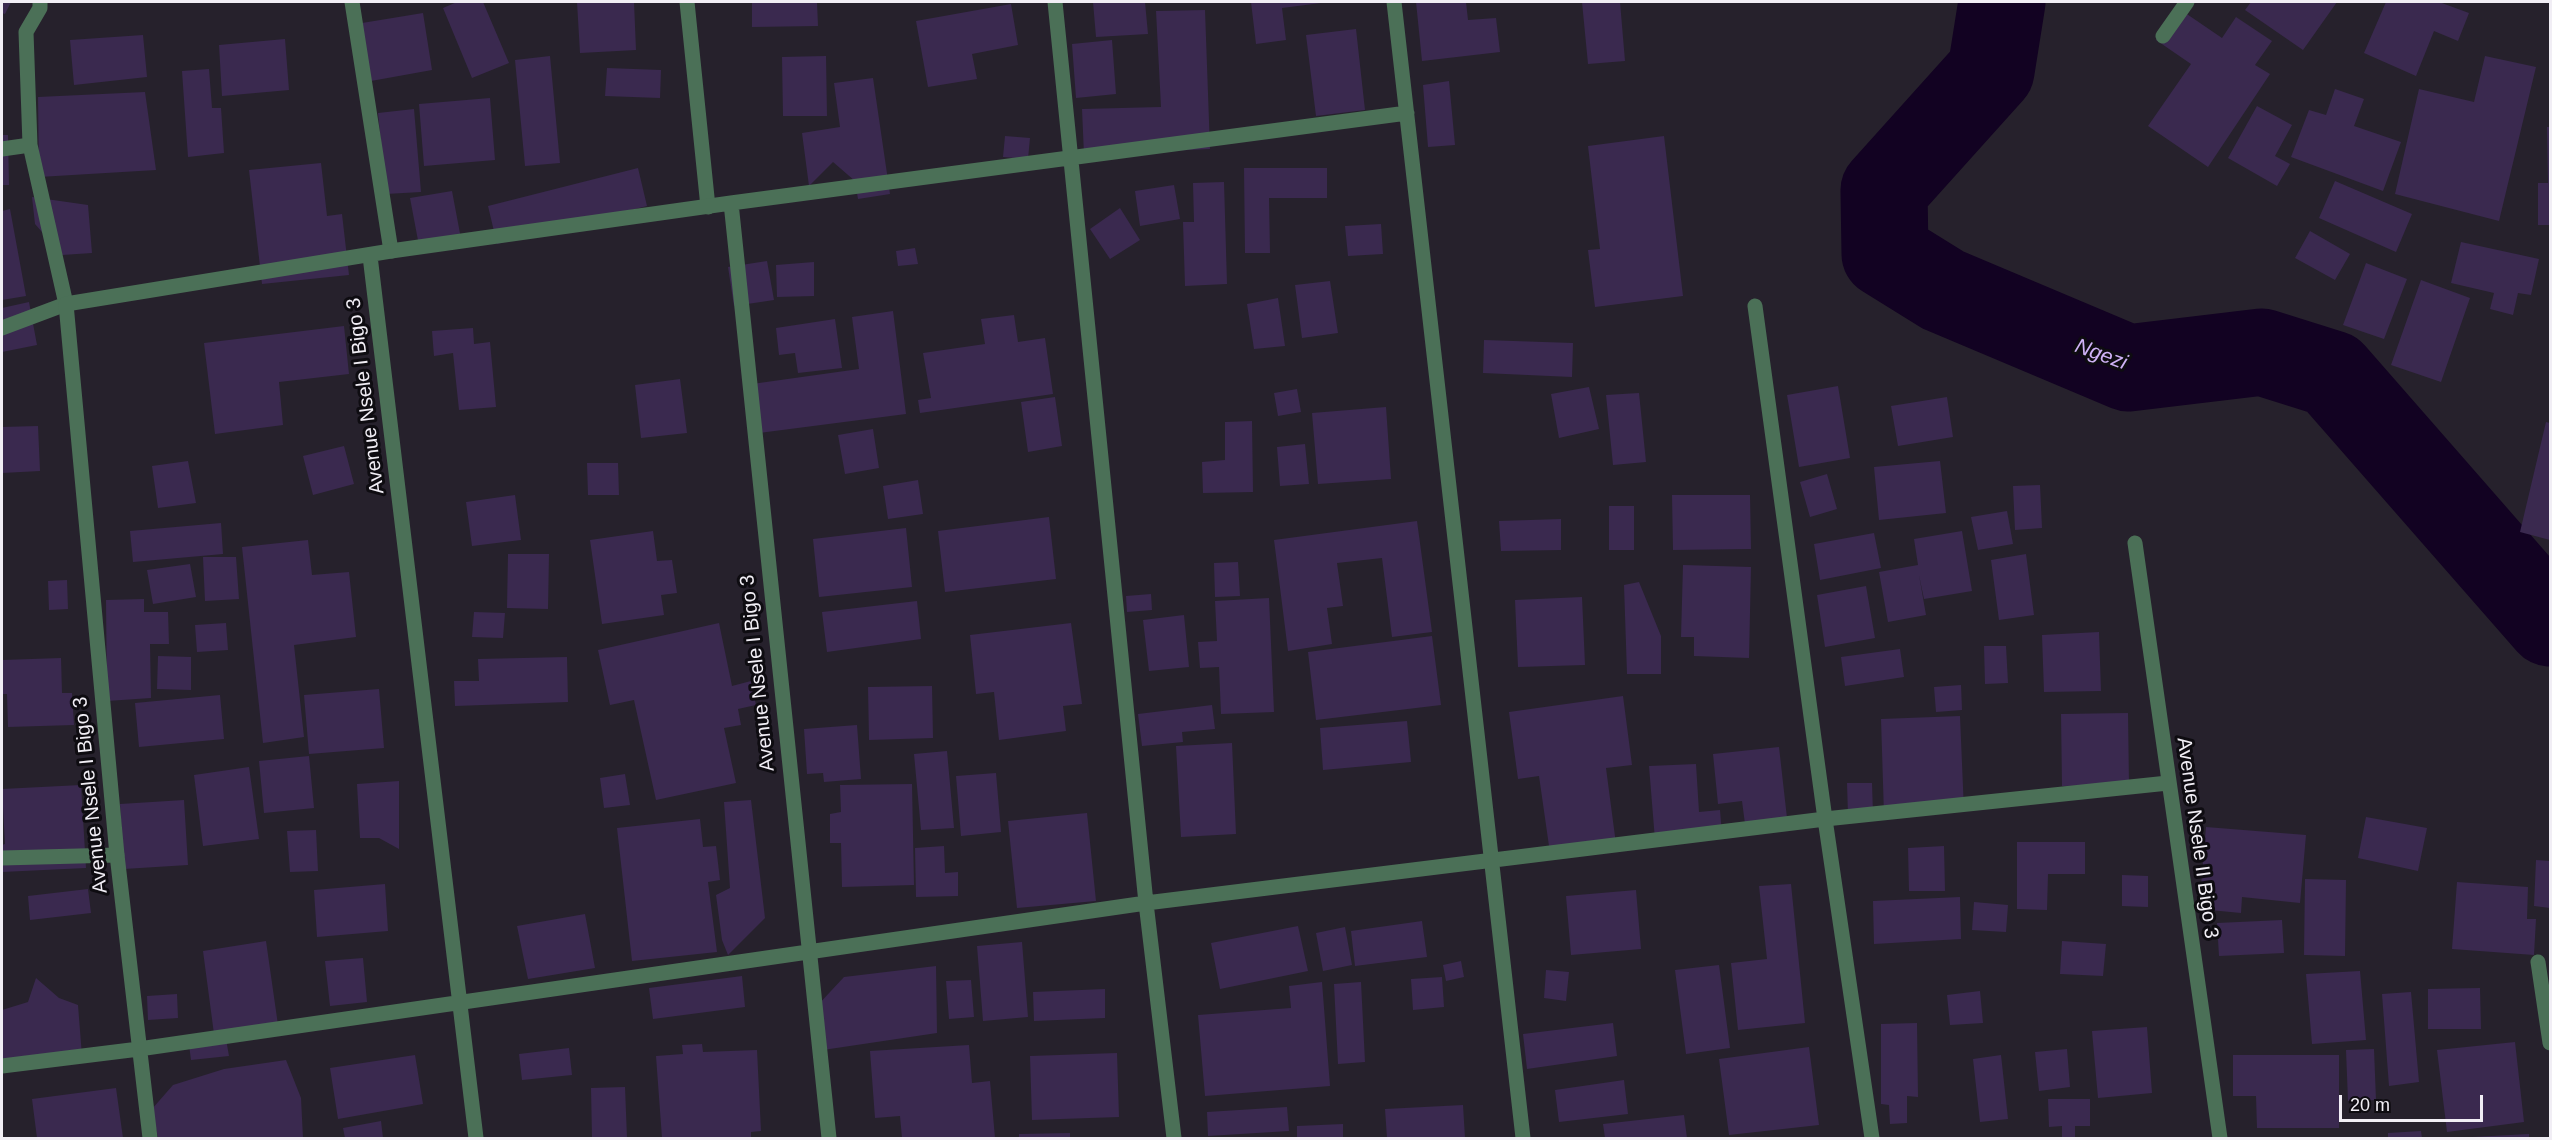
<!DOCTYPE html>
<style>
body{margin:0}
#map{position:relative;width:2552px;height:1140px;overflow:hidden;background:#26212c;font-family:Helvetica,sans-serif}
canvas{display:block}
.frame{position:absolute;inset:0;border:3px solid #f1eef5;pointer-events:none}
.scale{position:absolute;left:2339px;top:1095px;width:144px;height:27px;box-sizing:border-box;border:3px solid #f1eef5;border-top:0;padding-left:8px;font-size:18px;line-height:21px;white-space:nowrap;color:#f1eef5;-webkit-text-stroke:4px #0e0c11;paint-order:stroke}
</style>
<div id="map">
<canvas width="2552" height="1140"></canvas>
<div class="frame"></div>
<div class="scale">20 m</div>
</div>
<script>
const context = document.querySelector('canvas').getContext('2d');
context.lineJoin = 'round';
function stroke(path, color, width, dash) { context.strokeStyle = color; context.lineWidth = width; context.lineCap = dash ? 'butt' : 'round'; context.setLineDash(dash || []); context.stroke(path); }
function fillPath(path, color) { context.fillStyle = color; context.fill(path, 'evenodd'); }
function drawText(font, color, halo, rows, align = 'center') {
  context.font = font + ' Helvetica,sans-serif'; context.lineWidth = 6; context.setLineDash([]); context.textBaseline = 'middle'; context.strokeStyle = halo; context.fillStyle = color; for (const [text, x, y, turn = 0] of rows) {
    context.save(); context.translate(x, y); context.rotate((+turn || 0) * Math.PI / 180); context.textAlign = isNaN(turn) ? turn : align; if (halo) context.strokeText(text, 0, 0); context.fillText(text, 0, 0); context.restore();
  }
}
stroke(new Path2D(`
 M2002,2L1991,71L1884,190L1885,254L1943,290L2128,368L2262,352L2332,374L2550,623`), '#120222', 87);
fillPath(new Path2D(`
 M2,2H11L5,14L2,13Z
 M457,2H483L509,63L472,78L443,8Z
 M577,2H634L636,50L580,53Z
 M752,2H817L818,26L752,27Z
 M1093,2H1145L1148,34L1096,37Z
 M1251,2H1321V3L1282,8L1286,40L1256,44Z
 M1416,2H1466L1468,20L1496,18L1500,52L1422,61Z
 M1582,2H1620L1625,61L1588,64Z
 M2251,2H2337L2303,50L2245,10Z
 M2386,2H2439L2469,13L2458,41L2434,31L2416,76L2364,53Z
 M1011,4L1018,45L972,54L977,79L928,87L916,21Z
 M2178,8L2222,38L2236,17L2272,41L2255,65L2270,74L2208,167L2148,126L2191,64L2156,40Z
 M1205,10L1210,149L1084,155L1082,109L1161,107L1156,11Z
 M423,13L432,70L371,81L362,23Z
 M1356,29L1365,110L1316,116L1306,35Z
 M143,35L147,77L74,85L70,40Z
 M285,39L289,90L222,96L219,45Z
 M1112,40L1116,94L1076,98L1072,44Z
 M550,56L560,163L525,166L515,60Z
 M826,56L827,116H783L782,57Z
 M2485,56L2536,67L2499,221L2395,194L2419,89L2474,102Z
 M607,68L661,70L660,98L605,96Z
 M209,69L212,108H221L224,153L188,157L182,71Z
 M873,78L890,194L858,199L855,181L833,162L809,186L802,133L840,127L834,83Z
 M1449,81L1455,145L1428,147L1423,85Z
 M2335,89L2364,99L2354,126L2401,142L2383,191L2291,157L2309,110L2326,115Z
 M145,92L156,170L39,177L38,97Z
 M490,98L495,160L424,166L419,104Z
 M2257,106L2292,125L2275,156L2290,164L2277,186L2228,158Z
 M414,109L421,192L386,194L378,113Z
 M2547,127H2550V225H2538V183H2548Z
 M2,135H8L9,185H2Z
 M1005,136L1030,138L1028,159L1003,157Z
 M1664,136L1683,296L1595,307L1588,250L1600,249L1588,146Z
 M321,163L327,216L342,214L349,275L262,284L249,170Z
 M638,168L647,206L497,244L488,206Z
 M1244,168H1327V198H1269L1270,253H1245Z
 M2335,181L2412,214L2396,252L2319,218Z
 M1224,182L1227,284L1185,286L1183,222H1194L1193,183Z
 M1174,185L1180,219L1140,226L1135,191Z
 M452,191L462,244L420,251L410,198Z
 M32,197L88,205L92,253L62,255L35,224Z
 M1120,208L1140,240L1110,259L1090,229Z
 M10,209L26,296L2,300V211Z
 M1381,224L1383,254L1348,256L1345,226Z
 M2310,231L2350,254L2335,280L2295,258Z
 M2461,242L2539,259L2531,295L2518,293L2513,315L2490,309L2494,293L2451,283Z
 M915,248L918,264L898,266L896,251Z
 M767,261L774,300L734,306L728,267Z
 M814,262V296L777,297L776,265Z
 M2366,263L2407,279L2384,339L2343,325Z
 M2421,280L2470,298L2441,382L2391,365Z
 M1330,281L1338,333L1302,338L1295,285Z
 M1278,298L1285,346L1254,349L1247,304Z
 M29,302L37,345L2,352V308Z
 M893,311L906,414L759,433L752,384L859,369L852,317Z
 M1014,315L1018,342L1045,338L1053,394L920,413L918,400L931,398L923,353L985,344L981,319Z
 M835,319L842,368L798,373L795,353L779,355L776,328Z
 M344,326L349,374L279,382L283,425L215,434L204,343Z
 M473,328L474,344L490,342L496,407L459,410L453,353L434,356L432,331Z
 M1484,340L1573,343L1572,377L1483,373Z
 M680,379L687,433L641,438L635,385Z
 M1838,386L1850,458L1799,467L1787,395Z
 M1589,387L1599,429L1559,438L1551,394Z
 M1297,389L1301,412L1278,416L1274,393Z
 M1639,393L1646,462L1613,465L1606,395Z
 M1055,397L1062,446L1028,452L1021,402Z
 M1947,397L1953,437L1898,446L1891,406Z
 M1386,407L1391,479L1318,484L1312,413Z
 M1252,421L1253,492L1203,493L1202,462L1225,460V422Z
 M2546,422L2550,423V540L2520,532Z
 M38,426L40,471L2,473V427Z
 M873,429L879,468L845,474L838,435Z
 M1305,444L1309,484L1280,486L1277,447Z
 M344,446L354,484L313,495L303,456Z
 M188,461L196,503L158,508L152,466Z
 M1940,461L1946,513L1879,520L1874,467Z
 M587,463H618L619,495H588Z
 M1827,474L1837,509L1810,517L1800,482Z
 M918,480L923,514L888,519L883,486Z
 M2040,485L2042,528L2015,530L2013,486Z
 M515,495L521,540L472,546L466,502Z
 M1672,495H1750L1751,549L1673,550Z
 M1609,506H1634V550H1609Z
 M2007,511L2013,544L1978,550L1971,517Z
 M1049,517L1056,579L945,592L938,531Z
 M1561,519V550L1501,551L1499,521Z
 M1417,521L1432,632L1392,637L1382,558L1337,563L1343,606L1327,608L1332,644L1288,651L1274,540Z
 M221,523L223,554L133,562L130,531Z
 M906,528L912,587L819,597L813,539Z
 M653,531L657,561L672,560L677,593L661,595L664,615L602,624L590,540Z
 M1962,531L1972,591L1924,599L1919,575L1926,615L1888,622L1879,572L1918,565L1914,539Z
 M1874,533L1881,568L1820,580L1814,544Z
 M308,540L312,575L349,572L356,637L294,645L304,737L263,743L242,547Z
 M508,554H549L548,609L507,608Z
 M2026,554L2034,615L1999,620L1991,560Z
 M203,557H236L239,599L205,601Z
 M1238,562L1240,596L1215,597L1214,563Z
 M190,564L196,597L153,604L147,570Z
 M1683,565L1751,567L1749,658L1694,656V637H1681Z
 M67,580L68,609L49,610L48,581Z
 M1639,582L1661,636V674H1627L1624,585Z
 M1866,586L1875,638L1825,647L1817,595Z
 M1151,594L1152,610L1127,612L1126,596Z
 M1582,597L1585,665L1518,667L1515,600Z
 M1269,598L1274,712L1221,714L1219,667L1200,668L1198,642L1217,641L1215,601Z
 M144,599V612H168L169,644H150L151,698L107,701L106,600Z
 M917,601L921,639L827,652L822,612Z
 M474,612L505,613L503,638L472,637Z
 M1184,615L1189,667L1149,671L1143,620Z
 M226,623L228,650L197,652L195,625Z
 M719,623L732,686L751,681L756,705L738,709L741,725L724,728L736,783L656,800L634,700L610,705L598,650Z
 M1071,623L1082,704L1063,706L1066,731L999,740L994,692L976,694L970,635Z
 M2099,632L2101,691L2044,692L2042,635Z
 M1432,636L1441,705L1316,720L1308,652Z
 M1984,646H2006L2008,683L1985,684Z
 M1900,649L1904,677L1845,686L1841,657Z
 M158,656L191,657V690L157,689Z
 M567,657L568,702L455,706L454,681H479L478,659Z
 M61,658L62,693H72L74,725L8,727L7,694H2V660Z
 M1961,685L1962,710L1936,712L1934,687Z
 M932,686L933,738L869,740L868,687Z
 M379,689L384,748L309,754L304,695Z
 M220,695L224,739L139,747L135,703Z
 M1623,696L1632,765L1606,768L1616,844L1550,853L1539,776L1518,779L1509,712Z
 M1212,705L1215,729L1182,732L1183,742L1142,746L1138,714Z
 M2128,713L2129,785L2062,786L2061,714Z
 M1960,716L1964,811L1884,815L1881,719Z
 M1407,721L1411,762L1323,770L1320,728Z
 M857,725L861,779L824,782L823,773L807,774L804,729Z
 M1232,743L1236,834L1181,837L1176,746Z
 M1779,747L1787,818L1745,824L1742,801L1718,804L1713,754Z
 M947,751L954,828L921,830L914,754Z
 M309,756L314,808L264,813L259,761Z
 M1696,764L1699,812L1720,810L1722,835L1655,840L1649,766Z
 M249,767L259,839L203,846L194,775Z
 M996,773L1001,832L961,836L956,776Z
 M625,774L630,805L604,808L600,778Z
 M399,781V849L379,838H360L357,784Z
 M1847,783H1872L1873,814L1848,815Z
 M912,784L914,885L842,887L841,843H830V814L841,812L840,785Z
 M81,785L86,868L2,872V845L5,844L2,789Z
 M184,800L188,865L124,869L120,804Z
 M751,800L765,918L728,955L722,940L716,895L730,888L724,802Z
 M1087,813L1096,901L1017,908L1008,821Z
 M2366,817L2427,828L2418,871L2358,858Z
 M700,819L703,847L716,846L720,880L708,882L717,952L632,961L617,828Z
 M2206,827L2306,835L2300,903L2242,897L2241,913L2199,909Z
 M316,830L318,871L290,872L287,831Z
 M2017,842H2085V874H2048L2047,910L2017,909Z
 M944,846L945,873L958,872V896L916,897L915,848Z
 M1944,846L1945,891H1909L1908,848Z
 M2536,860L2550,861V908L2534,906Z
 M2122,875L2148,876V907L2122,906Z
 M2305,879L2346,880L2345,956L2304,955Z
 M2457,882L2528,887L2527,919H2536L2534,955L2452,949Z
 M385,884L388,931L317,937L314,890Z
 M1791,884L1805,1023L1738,1030L1731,963L1767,959L1759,886Z
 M88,889L91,913L30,920L28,896Z
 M1636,890L1641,949L1571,955L1566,896Z
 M1960,897L1961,939L1874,944L1873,901Z
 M1974,902L2008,905L2006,932L1972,930Z
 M585,914L595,968L528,979L517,926Z
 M2282,920L2284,953L2219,956L2217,923Z
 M1422,921L1427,957L1355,966L1351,931Z
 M1298,926L1308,971L1220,989L1211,943Z
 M1345,927L1352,965L1323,971L1316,933Z
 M266,941L279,1032L226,1039L229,1056L191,1060L188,1037L214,1034L203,951Z
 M2062,941L2106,944L2103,976L2060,974Z
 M1022,942L1028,1017L983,1021L977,946Z
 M363,958L367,1002L330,1006L325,961Z
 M1461,961L1464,977L1446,981L1443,965Z
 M1719,965L1730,1048L1686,1054L1675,970Z
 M936,966L937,1033L823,1050L817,1006L844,977Z
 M1546,970L1569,972L1566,1001L1544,998Z
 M2360,971L2366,1040L2312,1044L2306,974Z
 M742,976L745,1007L653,1019L649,988Z
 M1442,977L1444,1007L1413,1010L1411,979Z
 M36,978L59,998L78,1005L82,1056L2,1066V1010L28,1002Z
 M971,980L974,1017L949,1019L946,981Z
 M1322,982L1330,1086L1205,1096L1198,1015L1291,1008L1289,986Z
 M1361,982L1365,1062L1338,1064L1334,984Z
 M2480,988L2481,1029H2428V989Z
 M1105,989V1018L1034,1021L1033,992Z
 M1980,991L1983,1023L1950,1025L1947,995Z
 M2411,992L2419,1082L2389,1086L2382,994Z
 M177,994L178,1018L148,1020L147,996Z
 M1613,1023L1617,1056L1527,1069L1523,1034Z
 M1917,1023L1918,1097L1907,1096V1123L1890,1124L1889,1105L1881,1104V1024Z
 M2147,1027L2152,1093L2098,1098L2092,1031Z
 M2515,1042L2524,1122L2447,1132L2437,1050Z
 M702,1044L703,1052L757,1050L761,1131L751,1132V1138H662L656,1056L683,1054L682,1045Z
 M969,1045L972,1083L990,1081L995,1138H902L900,1116L875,1118L870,1051Z
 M1809,1047L1819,1125L1729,1135L1719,1059Z
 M569,1048L572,1075L522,1080L519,1054Z
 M2067,1049L2070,1087L2039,1091L2035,1052Z
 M2374,1049L2376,1100L2348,1101L2346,1050Z
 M1117,1053L1119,1117L1032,1120L1030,1056Z
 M415,1055L423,1104L338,1119L330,1068Z
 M2001,1055L2008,1119L1980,1122L1973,1059Z
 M2233,1055H2339V1128H2257L2256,1096H2233Z
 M286,1060L301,1098L303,1138H158L152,1109L173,1085L224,1069Z
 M1624,1080L1628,1114L1559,1122L1555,1090Z
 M625,1087L627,1138H592L591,1088Z
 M116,1088L123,1138H37L32,1099Z
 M2048,1099H2090V1126H2075V1138H2062V1126L2049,1127Z
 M1463,1105L1465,1138H1387L1385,1109Z
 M1287,1107L1289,1131L1208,1136L1207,1112Z
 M1684,1115L1687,1138H1605L1603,1124Z
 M381,1121L383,1138H345L343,1128Z
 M1343,1124V1138H1297V1126Z
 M2421,1131L2422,1138H2388V1133Z
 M1070,1133V1138H1019V1134Z
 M2529,1134V1138H2472V1137Z`), '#3a294f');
stroke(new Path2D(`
 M352,2L391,251
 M687,2L708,207
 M2163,36L2187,2
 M2,149L30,145
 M2,328L66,304L30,145L26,32L40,8V2
 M2,858L117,855`), '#4b7057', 15);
stroke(new Path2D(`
 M1055,2L1146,903L1174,1138
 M1394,2L1523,1138
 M731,203L829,1138
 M370,256L476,1138
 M1755,306L1825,819L1872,1138
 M2135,543L2220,1138
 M2538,962L2550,1043
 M2,1066L139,1049L1146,903L1825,819L2168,783
 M150,1138L117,855L66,304L391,251L731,203L1407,113`), '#4b7057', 15);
drawText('20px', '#f1eef5', '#0e0c11', [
 ["Avenue Nsele I Bigo 3",366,396,-97],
 ["Avenue Nsele I Bigo 3",758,673,-96],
 ["Avenue Nsele I Bigo 3",91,795,-96],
 ["Avenue Nsele II Bigo 3",2197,838,82]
]);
drawText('italic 21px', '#cfb2f6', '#0e0c11', [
 ["Ngezi",2101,355,20]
]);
</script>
